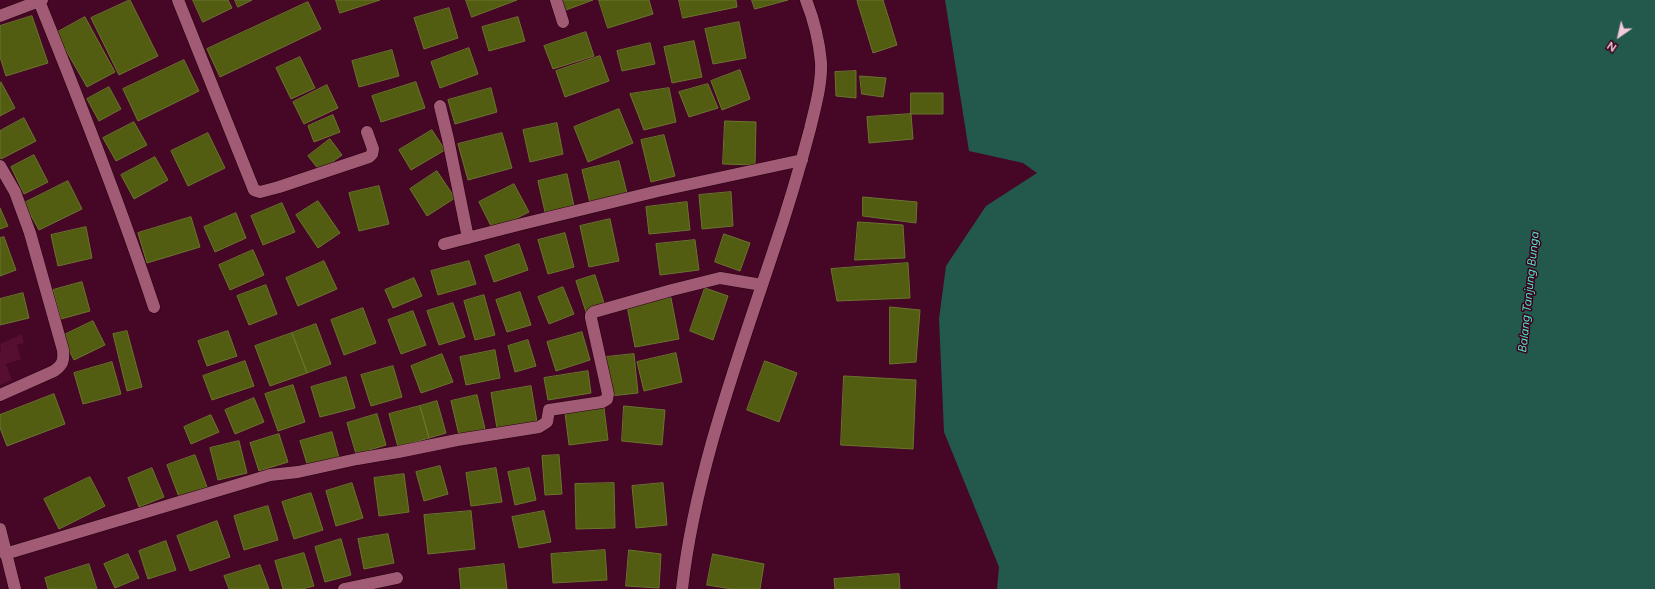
<!DOCTYPE html>
<style>
body{margin:0}
#map{position:relative;width:1655px;height:589px;overflow:hidden;background:#460625;font-family:Figtree,sans-serif}
canvas{display:block}
.north{position:absolute;left:1599px;top:16px;width:40px;height:40px;-webkit-text-stroke:3px #3a001b;paint-order:stroke;rotate:214deg;font-size:11px;font-weight:700;line-height:16px;text-align:center;color:#f3cad7}
.north::after{content:'';display:block;margin:auto;width:14px;height:18px;background:#f3cad7;clip-path:polygon(50% 0,100% 100%,50% 72%,0 100%)}
</style>
<div id="map">
<canvas width="1655" height="589"></canvas>
<div class="north">N</div>
</div>
<script>
const context = document.querySelector('canvas').getContext('2d');
context.lineJoin = 'round';
function fillPath(path, color) { context.fillStyle = color; context.fill(path, 'evenodd'); }
function stroke(path, color, width, dash) { context.strokeStyle = color; context.lineWidth = width; context.lineCap = dash ? 'butt' : 'round'; context.setLineDash(dash || []); context.stroke(path); }
function drawText(font, color, halo, rows, align = 'center') {
  context.font = font + ' Figtree,sans-serif'; context.lineWidth = 3; context.setLineDash([]); context.textBaseline = 'middle'; context.strokeStyle = halo; context.fillStyle = color; for (const [text, x, y, turn = 0] of rows) {
    context.save(); context.translate(x, y); context.rotate((+turn || 0) * Math.PI / 180); context.textAlign = isNaN(turn) ? turn : align; if (halo) context.strokeText(text, 0, 0); context.fillText(text, 0, 0); context.restore();
  }
}
fillPath(new Path2D(`
 M22,334L24,343L17,345L21,359L6,364L12,380L0,385V352L1,351L0,344Z`), '#560f30');
fillPath(new Path2D(`
 M945,0H1655V589H997L999,567L944,432L939,319L946,266L986,206L1037,173L1023,163L969,151Z`), '#23584d');
const building = new Path2D(`
 M130,0L158,56L119,75L91,18Z
 M193,0H228L232,8L203,22Z
 M235,0H252L238,7Z
 M336,0H380L340,13Z
 M466,0H517L472,17Z
 M563,0H593L566,10Z
 M599,0H649L653,14L608,28Z
 M679,0H736L737,7L683,18Z
 M752,0H788L755,9Z
 M860,0H883L897,45L873,53L857,1Z
 M308,2L321,29L220,77L207,49Z
 M449,8L458,38L424,49L414,18Z
 M32,16L48,63L6,76L0,57V26Z
 M85,17L115,72L87,87L56,33Z
 M518,17L525,41L489,51L482,27Z
 M739,22L746,58L713,64L705,29Z
 M586,32L594,56L553,69L544,46Z
 M694,41L702,77L672,83L664,47Z
 M650,43L655,64L622,71L617,51Z
 M469,48L478,74L440,88L431,62Z
 M392,50L399,76L359,87L352,61Z
 M600,56L609,81L565,97L556,71Z
 M300,57L315,88L291,99L276,68Z
 M184,60L199,91L138,121L123,89Z
 M740,70L750,99L722,110L711,81Z
 M856,71V98L836,96L835,72Z
 M860,76L886,78L883,97L862,94Z
 M1,82L15,108L0,116V83Z
 M416,82L425,108L381,122L372,96Z
 M708,84L718,108L689,117L679,92Z
 M327,85L338,108L304,124L293,102Z
 M109,87L121,109L99,121L87,99Z
 M491,88L497,112L455,124L448,100Z
 M669,88L676,122L644,130L630,94Z
 M911,93H943V114H911Z
 M619,109L633,143L588,162L574,127Z
 M911,114L913,139L869,143L867,117Z
 M333,115L340,132L314,142L308,126Z
 M24,118L36,141L1,159L0,157V131Z
 M725,121L756,122L755,165L723,164Z
 M134,122L147,145L116,161L103,138Z
 M557,123L563,154L530,162L523,130Z
 M432,130L445,150L411,170L399,150Z
 M208,133L225,168L188,186L171,151Z
 M502,133L512,168L468,180L458,144Z
 M664,135L675,176L651,182L641,140Z
 M330,139L342,155L320,171L308,156Z
 M34,155L48,182L24,194L11,167Z
 M155,157L168,180L134,199L121,175Z
 M619,161L628,197L591,207L582,170Z
 M437,171L455,198L427,216L410,189Z
 M567,174L574,206L545,212L538,181Z
 M68,181L82,209L39,230L24,203Z
 M514,184L529,212L493,230L479,202Z
 M379,186L389,224L359,231L349,193Z
 M731,192L733,226L702,229L699,195Z
 M863,197L917,202L916,223L863,216Z
 M318,201L340,233L318,248L296,215Z
 M687,202L690,230L649,234L646,207Z
 M282,203L295,232L263,245L251,216Z
 M0,208L8,226L0,229Z
 M236,213L246,238L215,252L204,227Z
 M191,217L200,247L147,263L138,233Z
 M610,219L619,261L589,267L580,226Z
 M858,222L903,225L905,258L855,260Z
 M86,227L92,258L58,266L51,235Z
 M565,233L574,267L548,274L538,240Z
 M724,234L750,243L740,271L715,262Z
 M4,237L16,270L0,276V238Z
 M695,240L699,270L660,275L656,244Z
 M519,244L528,270L494,282L485,256Z
 M253,250L264,275L230,290L219,265Z
 M324,261L337,289L298,306L286,278Z
 M469,261L476,284L438,295L431,271Z
 M908,263L910,298L837,301L831,269Z
 M595,275L605,306L586,312L576,281Z
 M414,278L422,296L393,308L385,290Z
 M82,282L90,311L61,319L53,290Z
 M266,285L277,314L249,325L237,296Z
 M563,287L574,314L549,324L538,297Z
 M705,288L728,296L713,340L690,331Z
 M520,292L531,325L507,332L496,300Z
 M23,293L29,318L0,325V299Z
 M484,295L495,335L475,340L464,301Z
 M671,298L679,339L635,347L627,306Z
 M453,303L465,337L439,345L427,311Z
 M890,307L920,310L916,362L890,364Z
 M363,308L376,343L344,355L331,320Z
 M413,311L426,345L401,354L388,320Z
 M93,321L105,345L74,360L62,336Z
 M316,324L331,364L307,373L292,333Z
 M127,331L142,387L127,391L113,334Z
 M228,331L237,356L207,366L198,341Z
 M582,332L590,360L556,371L547,342Z
 M292,333L307,373L270,386L255,346Z
 M528,340L536,366L515,372L508,346Z
 M495,350L500,378L466,385L460,357Z
 M676,353L682,382L644,391L637,362Z
 M442,354L453,382L421,393L411,366Z
 M634,354L638,393L610,396L606,357Z
 M245,361L254,386L212,400L203,376Z
 M765,361L797,373L779,422L747,410Z
 M112,362L121,394L83,404L74,373Z
 M393,366L402,397L371,406L361,375Z
 M588,371L591,393L548,400L544,378Z
 M844,376L916,380L913,449L841,445Z
 M346,377L355,408L320,417L311,387Z
 M293,385L305,422L278,431L265,394Z
 M531,386L537,422L497,428L491,393Z
 M54,394L65,424L7,446L0,428V415Z
 M477,395L485,429L459,435L451,401Z
 M254,398L264,422L235,434L225,410Z
 M437,401L446,433L429,438L420,406Z
 M420,406L429,438L398,447L389,414Z
 M624,406L665,410L662,445L622,441Z
 M604,408L608,440L569,445L565,413Z
 M377,414L386,445L356,454L347,423Z
 M211,415L219,432L191,444L184,427Z
 M332,432L339,458L308,467L300,441Z
 M279,434L288,462L259,471L250,443Z
 M239,441L247,473L218,480L210,448Z
 M195,455L207,487L179,497L167,465Z
 M559,455L562,494L545,495L542,456Z
 M440,466L448,494L424,501L416,472Z
 M152,468L164,497L139,507L128,478Z
 M496,468L502,502L471,506L466,473Z
 M529,468L536,500L515,505L508,472Z
 M404,474L409,512L379,516L374,478Z
 M90,477L105,506L59,529L44,499Z
 M352,483L363,518L336,526L326,491Z
 M614,483L615,528L576,529L575,484Z
 M663,483L667,525L636,528L632,486Z
 M311,493L323,530L294,539L282,502Z
 M268,506L278,540L244,550L234,516Z
 M471,511L475,549L428,554L424,515Z
 M544,511L551,542L519,548L512,517Z
 M217,521L230,557L190,571L177,536Z
 M388,534L394,563L364,569L358,539Z
 M341,539L351,575L325,582L315,547Z
 M166,541L176,570L148,579L139,551Z
 M605,550L607,580L553,583L551,554Z
 M629,550L661,554L659,588L626,586Z
 M304,553L314,586L302,589H283L275,561Z
 M128,554L139,578L115,588L104,564Z
 M713,554L764,564L760,589H732L707,585Z
 M89,564L97,589H48L45,578Z
 M504,564L507,589H461L459,569Z
 M260,565L269,589H229L224,576Z
 M899,574L900,589H835L834,579Z`);
fillPath(building, '#525d12');
stroke(building, '#69752e', 1);
const minor = new Path2D(`
 M178,0L254,190L260,192L279,187L369,157L372,154L373,149L367,132
 M556,0L563,22
 M39,1C80,102 120,204 154,307
 M0,16L42,0
 M440,106L448,139L468,238
 M0,166L15,192L30,233L63,350C64,360 63,365 54,371L0,395
 M444,244L522,224L658,191L802,160
 M0,529L15,589
 M5,554L270,475L298,472L357,459L398,452L457,440L539,427L547,422L549,410L602,402L607,399L608,394L591,318V315L594,312L672,290L720,278L762,285
 M344,589L397,578
 M682,589C695,474 737,361 773,252C787,211 799,171 810,129C815,108 822,84 821,62C819,41 814,20 806,0`);
stroke(minor, '#24000e', 13);
stroke(minor, '#a15b74', 12);
drawText('italic 12px', '#53e4c8', '#3a001b', [
 ["Balang Tanjung Bunga",1529,292,-84]
]);
</script>
